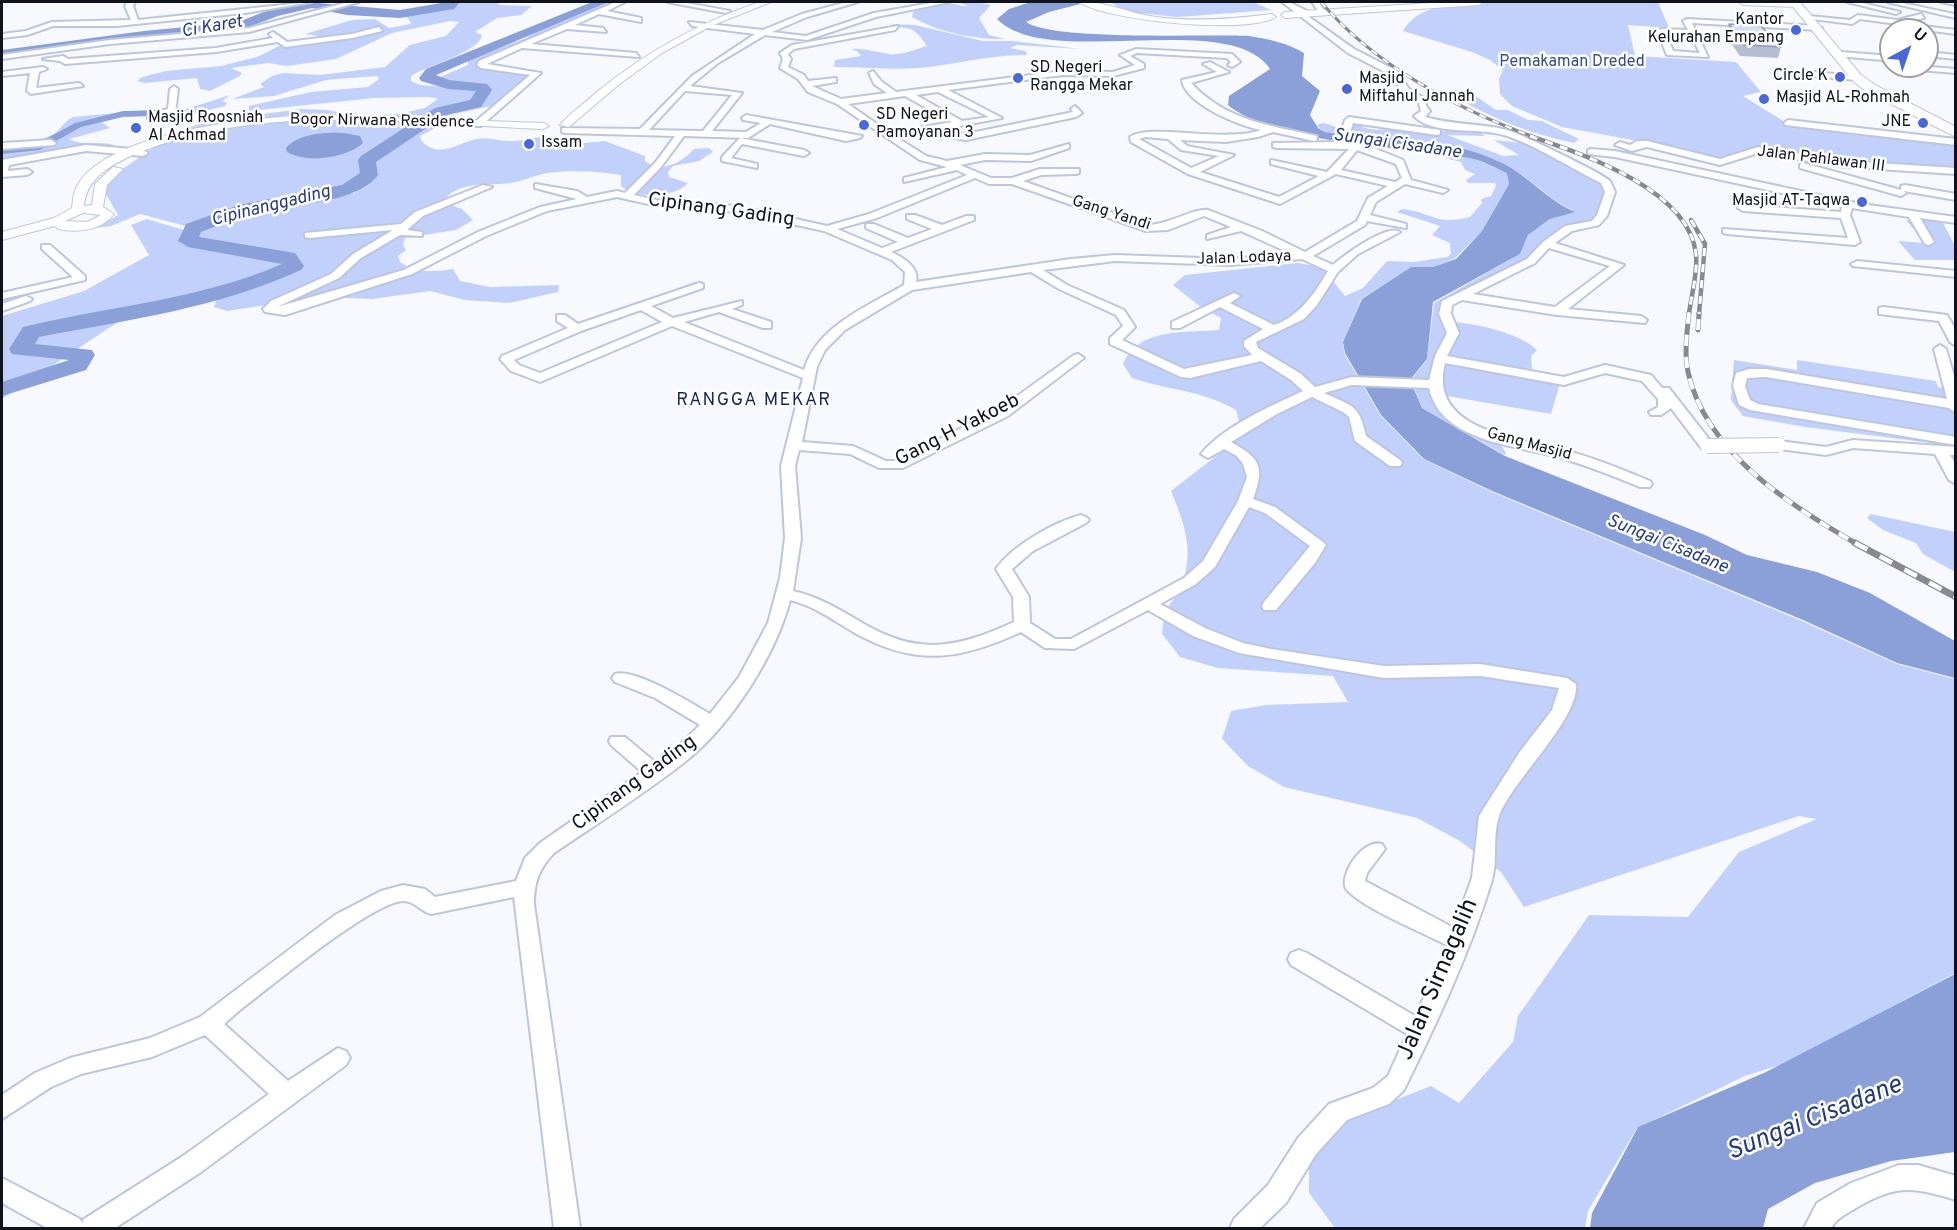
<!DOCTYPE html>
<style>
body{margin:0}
#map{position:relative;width:1957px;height:1230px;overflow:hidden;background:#f7f9fe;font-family:Overpass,sans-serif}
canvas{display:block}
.frame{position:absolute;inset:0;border:3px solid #10131c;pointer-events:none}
.north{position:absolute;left:1879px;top:18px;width:60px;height:60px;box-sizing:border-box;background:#fff;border:2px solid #9fa1a4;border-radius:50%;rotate:40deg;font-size:16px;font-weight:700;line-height:24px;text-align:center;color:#10131c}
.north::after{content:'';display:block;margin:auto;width:21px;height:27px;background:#4867db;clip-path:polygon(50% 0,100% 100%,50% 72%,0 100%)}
</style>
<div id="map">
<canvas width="1957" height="1230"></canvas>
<div class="frame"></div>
<div class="north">U</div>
</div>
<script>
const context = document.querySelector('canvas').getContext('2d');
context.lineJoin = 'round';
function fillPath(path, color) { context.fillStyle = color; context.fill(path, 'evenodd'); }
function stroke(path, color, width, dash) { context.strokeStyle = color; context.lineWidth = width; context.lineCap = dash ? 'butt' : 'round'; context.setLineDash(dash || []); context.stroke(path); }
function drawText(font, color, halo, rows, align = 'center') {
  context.font = font + ' Overpass,sans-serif'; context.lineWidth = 5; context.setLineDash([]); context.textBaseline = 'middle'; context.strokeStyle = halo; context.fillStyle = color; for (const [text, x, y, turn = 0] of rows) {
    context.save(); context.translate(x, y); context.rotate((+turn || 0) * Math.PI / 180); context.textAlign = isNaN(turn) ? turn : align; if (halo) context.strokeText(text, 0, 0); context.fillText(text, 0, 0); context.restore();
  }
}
fillPath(new Path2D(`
 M448,2H497L500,5L532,6L521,15L497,18L475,32L482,35C480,52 424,67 411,76V81L420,85L470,88L476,86L438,78L468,65V60L526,38L564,15L608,2H629L605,8L482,62L493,69L533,73L496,105L449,115L442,119L435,128L420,136L421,140C437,160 458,143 476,139C489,136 501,142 513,141C527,141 540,135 554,137L562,145L605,141L645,156V161C661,174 683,162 694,149L709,148L713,152L699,161L673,166L668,172L669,177L688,183C676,198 635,199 621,186V175C598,171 570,170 547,173C535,175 524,181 511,183C489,186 457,180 443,202L462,209L473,220L456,230L405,238L403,245L406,250L398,256L400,262C414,273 436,272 453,269L460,281L490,287L559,285L558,292L509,303L465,300L430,291L372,299L319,297L227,311L214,307L217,298L124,318L2,399V316L84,291L149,255L131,225L147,219L197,234L206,224L193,228L140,214L111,226L75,231L108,221L118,215L104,191L113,176L174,133L187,128L214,120L302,109L328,110L356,116L398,114L425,108L438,99L429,97L374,98L249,111V106L311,92L368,87L379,79L377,76L326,80L274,96L232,99L264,87L260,84L272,76L283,73L320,75L385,67L410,45L446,36L459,22L450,21L392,33L336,59L287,66L268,63L231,68L242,73L240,76L210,91L200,89L197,78L145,83L137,81L142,77L166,71L221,66L257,57L279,46L336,41L332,38L305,34L352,20L375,19L389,28L411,24L408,18L395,14ZM375,162L378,175L366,187L354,193L264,206C303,194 348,197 375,162Z
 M990,2L982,3L991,5L979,18L989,35L1005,39C975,40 938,32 912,17L913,12C924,7 936,4 948,3C955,3 961,7 968,6L959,3Z
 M1111,2H1253L1271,10L1177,17L1122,11Z
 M1481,2H1658L1669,28L1628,25L1635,56L1736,62L1761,92L1743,96L1785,122L1955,143V171L1898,169L1758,150L1722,163L1638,141L1562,127L1512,106L1500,94L1499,79L1503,70L1490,60L1472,52L1403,31C1418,4 1454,5 1481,2Z
 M892,24L915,25L983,41H1012L1081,49L1017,45L1010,48L1026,51L1027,55C990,54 955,65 918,68C890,70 861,67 834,67L835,60L861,56L857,51L851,49C865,48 875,52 889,54C900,56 916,49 927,46C910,19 905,33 892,24Z
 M1470,92L1496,110H1508L1528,120L1542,121L1579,139L1574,143C1531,134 1492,119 1454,96Z
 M230,95L222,101L227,103L225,106L179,117L157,114L129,115L101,122L110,128L69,139C83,147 103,139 119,147L111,152L54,151L2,162V143C19,143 40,143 55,133C62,128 64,121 73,117L157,109L180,111Z
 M1324,123L1342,129L1356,123C1370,134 1386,128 1401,128C1412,128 1423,132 1435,132C1451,132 1471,125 1485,136L1447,135L1503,156L1519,155L1494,140L1524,143L1585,172L1610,188L1600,220L1569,228L1531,261L1449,299L1451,322C1475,323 1520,333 1537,350L1531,356L1532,369L1499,367L1560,383L1551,414L1447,396L1446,410L1500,444L1506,453L1505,455L1422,408L1411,380L1427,360L1434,303L1520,254L1528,235L1550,219L1574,211C1547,199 1529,175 1501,163C1443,135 1387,142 1325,132L1316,125Z
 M1444,154L1472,158L1508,173L1509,184L1482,231L1454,259L1433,267H1411L1361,299L1343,342L1344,353L1380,415L1423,459L1492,492L1802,621L1897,664L1955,679V973L1786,1063L1745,1076L1637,1128L1588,1211L1585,1228H1335L1309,1193V1155L1332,1125L1431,1086L1459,1103L1513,1042L1518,1016L1589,915L1688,917L1739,852L1817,819L1799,816L1524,907L1501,872L1460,841L1417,818L1284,787L1248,766L1222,739L1231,711L1266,705L1348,702L1333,676L1218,668L1180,657L1162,634C1163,627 1163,617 1166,611C1169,603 1176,598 1179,591C1196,554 1185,525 1171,491L1234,442L1240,425L1236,410C1199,389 1170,391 1132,378L1123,364C1139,327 1186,333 1219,330L1221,318L1202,308L1173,285L1185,275L1298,263L1322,267L1345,296L1363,288L1387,261L1414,262L1447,257L1451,254L1450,243L1432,235L1440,226L1397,212L1402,209C1432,212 1435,226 1470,217L1482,203L1481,199L1491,196L1496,186L1495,183H1468L1466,180L1475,174L1465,170L1461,162L1441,157Z
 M1921,218L1942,221L1955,246V260H1915L1898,241L1925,243L1906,220L1923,222Z
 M1734,360L1797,370V360L1936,381L1938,387L1955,390V446L1805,427L1743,416L1731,400Z
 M1871,514L1955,532V572L1923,554L1916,543L1883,530L1867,518Z`), '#c1d1fc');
fillPath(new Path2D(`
 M1031,2H1088L1049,12L1026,22C1054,41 1205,34 1249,36C1269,39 1287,43 1304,53L1302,76L1320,91L1310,115L1318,128L1325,132C1385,142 1445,135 1502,163C1529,176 1547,200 1575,212L1550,219L1528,235L1520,254L1433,302L1427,359L1410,380L1422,408L1505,456L1705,535L1747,555L1817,572L1870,593L1955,641V678L1897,663L1803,620L1492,491L1424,459L1381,415L1345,353L1343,342L1362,299L1411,267H1433L1456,259L1482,231L1509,184L1507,173C1495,168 1482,160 1469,158C1406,146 1276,145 1228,105L1229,96L1270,69C1230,8 1047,71 997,19L1009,9Z
 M344,133L360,136L363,143C347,158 307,164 287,152L286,148C299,133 326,132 344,133Z
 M1955,974V1152L1891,1161L1815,1183L1768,1209L1763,1228H1590L1592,1213L1638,1127L1766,1072Z`), '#8ba0d9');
fillPath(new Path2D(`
 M178,110L182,113L181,115L123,117L81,127L40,150L2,154V148L35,145L75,123L123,111Z`), '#8ba0d9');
fillPath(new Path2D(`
 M306,2L400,10L447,2H460L454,9L400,18L347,15L312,8L278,16L241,30L144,39L2,58V50L144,31L238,22L269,10Z
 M592,2H608L436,75L449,80L487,84L492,90L481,107L446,115L376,162L378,175C357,205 284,204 250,214C233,219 217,226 201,232L199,237L295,253L304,266L301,270C218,308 128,320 39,337L35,344L92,350L95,355L86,370L2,396V382L69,360L12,354L9,349L23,327C110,306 199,300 282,264L188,247L178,241L186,224L239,205L342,185L360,173L358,160L361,156L435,108L470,100L476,91L448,89L421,81L419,78L426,69Z`), '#8ba0d9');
const minor = new Path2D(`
 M127,2H135L133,6L138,20L312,2L245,13L116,26H53L27,35L2,38V34L26,31L52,22L131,20L125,6Z
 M349,2H359L249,32L110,44L2,59V55L110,40L249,28Z
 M616,2H625L607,11L641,18V22L599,14L575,25L603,28L606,32L567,29L531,44L636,53L639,57L522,48L487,64L541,73L481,126H475V122L530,75L481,68L477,65L479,61Z
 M667,2H681L730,11L726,13Z
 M847,2H858L807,17L772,32L806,36L874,13L937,2H950L876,17L807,40L765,35L718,63L690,86L742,93L712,131L746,132L761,123L743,120L742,118L746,115L862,136L860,138L846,141L770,124L748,138L684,136L661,167L634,195L657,200L737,206L827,226L869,214L967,175L957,170L904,182V178L947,167L920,160L837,104L808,92L798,79L780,68L783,59L780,53L792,45L898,26L895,30L794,49L788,54L791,59L788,67L804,75L808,81L836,78V82L812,86L841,99L887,93L874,84L869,73L873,71L881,81L896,92L1063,71L1113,72L1135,65L1120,55L1136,49L1232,54L1240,62L1232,67L1228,65L1231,62L1227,58L1137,53L1130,56L1144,64V68L1113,76L1063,75L948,90L1002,118L938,130L966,134L1073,112L1071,109L1075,106L1082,113L1076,117L966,140L924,133L896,137L926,156L947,161L985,154L1030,155L1069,144V148L1031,161L985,160L960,165L991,178H1012L1040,169H1079V173L1076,174L1041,175L1023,181L1147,225C1169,225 1193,208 1208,210L1262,231L1305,252L1357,221L1368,198L1388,186L1336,174L1280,204L1188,174L1131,142L1130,137C1149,123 1226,143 1261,130C1240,126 1185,104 1182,80L1217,72L1203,64L1210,62L1229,72L1191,83C1226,121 1269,125 1317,136V140L1314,141L1273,132L1258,137L1226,142L1180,140L1187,146L1234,155L1200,172L1279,197L1319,176L1271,164V160L1327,172L1349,149L1276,148L1273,147V143L1338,142L1345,120L1349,117L1440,130V134L1437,135L1353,123L1347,143L1374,148L1403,160L1411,180L1448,190L1443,193L1405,184L1376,202L1370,215L1406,224V228L1367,221L1365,225L1313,256L1333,265C1344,255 1388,223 1400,232L1358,254L1338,272L1317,305L1304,319L1256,342L1258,348L1301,374L1315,387L1352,377L1429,380L1435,356L1447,333L1439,314L1442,301L1527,259L1543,242L1565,226L1592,221L1597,215L1605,192L1601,183C1570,168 1536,145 1504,135C1478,127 1433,136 1414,116L1421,111L1418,100L1402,92L1391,75L1348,53L1282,2H1289L1311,13L1309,17L1354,49L1397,71L1409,89L1426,99V106L1430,111L1425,117C1452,125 1479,123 1507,130C1521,134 1600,172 1610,181L1615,192L1607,216L1599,225L1572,231L1555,243L1624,265L1568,309L1641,316L1647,320L1645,323L1557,315L1462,300L1452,305L1451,314L1459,333L1447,356L1564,377L1605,365L1651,375L1662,388H1669L1712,443V449H1702L1671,408L1661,415H1651L1649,412L1658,407V399L1642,381L1605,373L1564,385L1445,363C1427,432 1521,438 1567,451C1595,458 1623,470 1650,481L1652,484L1650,487H1640C1614,476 1588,466 1561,458C1518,445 1441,443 1429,388L1352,385L1324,393C1352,406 1359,404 1366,436L1400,460L1402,463L1400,466H1390L1355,441L1349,417L1343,412L1312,397L1277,414L1231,442C1261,459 1265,467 1253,499L1275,507L1323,542L1326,545L1315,563L1276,610H1264L1262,606L1264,602L1310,546L1265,513L1249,507L1215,567L1196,584L1160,604L1205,628L1243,643L1271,649L1384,666L1480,664L1567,678L1576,684C1580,718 1512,781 1499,816C1492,836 1498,860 1492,880C1470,953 1437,1022 1404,1090L1389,1104L1347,1120L1316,1154L1286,1203L1260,1228H1230L1234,1219L1268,1185L1298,1138L1329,1104L1373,1088L1388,1076L1407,1034L1291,965L1288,959L1291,953L1299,950L1307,953L1415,1016L1449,946C1424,933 1364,909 1347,890C1337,878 1362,838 1382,844L1385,849L1367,873L1365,881L1454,928L1472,878L1479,816L1519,753L1552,710L1559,688L1480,676L1384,678L1239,653L1193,636L1148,610L1074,649L1045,648L1021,632C960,660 916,667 855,633C834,621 815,606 790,600C776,655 731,725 686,761C644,794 598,823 554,853C539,869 534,882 534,904L580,1228H554L514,897L431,914C420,911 414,900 402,901C368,905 272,986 240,1010L224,1024L288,1081L338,1048L346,1051L350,1058L346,1065L201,1172L115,1228H47L2,1203V1178L80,1219L82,1223L84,1219L183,1156L269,1094L205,1035L152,1057L81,1074L51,1087L2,1119V1095L35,1073L70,1058L150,1038L200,1017L335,915L381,891L403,885L425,889L435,897L516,881L525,858L540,843L642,772L611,745L609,741L611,737H625L656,763L674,750L700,725L655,698L615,682L612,678L615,674C635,668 691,703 710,714L739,677L768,623L780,578L785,538L781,466L803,378L672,326L540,382L511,371L500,359L502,356L568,328L557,321V315H565L578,324L699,283L703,284V288L651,306L673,318L742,301V305L732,309L771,322V328H763L719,312L684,322L804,370C817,326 868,306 904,285L905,272L892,260L824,231L737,212L657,206L617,197L547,211L486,236L412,274L285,315L265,312L263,309L271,301L331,274L353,254L393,230L309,238L305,237V233L401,224L415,212L483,185L492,187L423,216L407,230L422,232V236L400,235L361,258L339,278L277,307L404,270L478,232L540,207L577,199L535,188V184L577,191L587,197L617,191L625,193L655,163L675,136L565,133L562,132V128L640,129L692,76L755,34L692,26L689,22L763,30L802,14ZM685,91L732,95L703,131L649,130ZM938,92L989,117L962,121L916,95ZM905,96L952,122L890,133L848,104ZM1145,137L1168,139L1181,150L1219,156L1191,168L1139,139ZM1357,150L1396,164L1402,178L1395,182L1341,170ZM975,178L989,184H1012L1146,231L1168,230L1204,216L1231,227L1207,235V239L1241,231L1292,254L1230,259L1115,255L1071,259L916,282C920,268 903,257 891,252L974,220V216H966L942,225L915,215H907V219L932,229L908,238L874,224H866V228L898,242L882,248L837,229L877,218ZM1549,248L1610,266L1555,307L1473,294L1535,263ZM1302,259L1328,271C1314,294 1300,316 1274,325L1230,303L1240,296L1234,293L1172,322V328H1180L1220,307L1263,329L1244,341V346L1252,355L1184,369L1122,340L1135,327L1124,310L1067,285L1043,270L1115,261L1230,265ZM1031,272L1059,289L1116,315L1123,326L1110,338V344L1181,377L1190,378L1261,361L1291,380L1303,391C1269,407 1224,426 1201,454L1208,458L1224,449L1237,456L1243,464L1247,477L1238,501L1203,561L1184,578L1071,639H1055L1030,623L1029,597L1012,569L1033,551L1086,523L1089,520L1086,517L1081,515C1054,522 1012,546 996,569L1013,597L1014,622C957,648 920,656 864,624C840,610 820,597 793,591L801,538L795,466L799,450L850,454L879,468H903L1008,416L1084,358L1078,354L1074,355L998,410L895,461H886L853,446L802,442L817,367L825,350L845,330L912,290ZM641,310L662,322L540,373L519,365L514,360L581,331Z
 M1312,2H1319L1325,12H1319Z
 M1847,2H1858L1900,12L1896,14Z
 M1887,2H1898L1954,14L1956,18Z
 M1941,2H1956V5Z
 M1921,14L1924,18L1897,24L1860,19L1852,24L1805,18L1809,16L1850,20L1858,15L1897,20Z
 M1687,19L1818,26L1822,28L1818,30L1692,23L1708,57L1667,55L1657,31L1661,29L1688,30L1683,21ZM1666,33L1690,34L1700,53L1673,51Z
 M1906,24L1956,30V34L1909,28Z
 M379,27L382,31L352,38L285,47L278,42L216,52L65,64L60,61L43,59L63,56L68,59L216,48L273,38L269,34L273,32L287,42L352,34Z
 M1840,52L1880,55L1891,53V57L1883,60L1837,56Z
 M1927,52L1956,55V59L1927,56Z
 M1891,64L1956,69V73L1893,68L1889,66Z
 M43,67L47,69L39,72L36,88L79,83L83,86L31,94L27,91L30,73L2,76V72Z
 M1802,71L1857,76L1861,78L1857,80L1799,75Z
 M174,86L178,89L175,113L148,119V115L168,109L170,89Z
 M1788,120L1956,139V145L1785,125L1784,123Z
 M740,138L804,150L809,153L804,156L742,144L731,158L757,164V168L722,161V157Z
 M51,140L56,143L54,145L2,149V143Z
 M1637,141H1647L1720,159L1758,147L1846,161L1956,168V174L1846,167L1758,153L1720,165L1647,147L1632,151L1615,145L1620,142L1630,145Z
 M86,145L143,150L148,153L143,156L86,151L9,165L8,171L27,169L32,172L27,175L2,177V160Z
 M1591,149L1615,151L1861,204L1956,217V223L1920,218L1934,242L1929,245L1925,244L1909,217L1852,208L1850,215L1860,242L1855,245L1727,234L1723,233V229L1848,238L1841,218L1743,211L1738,208L1743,205L1841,212L1842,206L1615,157L1588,154V150Z
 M1803,163L1901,190V186L1905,185L1956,194V200L1904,191L1906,193L1901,196L1800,168V164Z
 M42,245H50L85,276V280L2,299V293L73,277L42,249Z
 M1857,261L1956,271V277L1853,266L1851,264Z
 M26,296L32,299L30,301L2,311V304Z
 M1883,307L1947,315L1956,330V346L1950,342L1939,321L1879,314V308Z
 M1940,345L1946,349L1956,383V413L1949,408L1766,377L1747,378L1745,386L1750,400L1758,404L1956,437V445L1750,410L1739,405L1733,386L1736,373L1749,369H1766L1947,399L1934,349Z
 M1853,440L1956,447V455H1950L1956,465V484L1949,480L1935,454L1853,448L1826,455L1779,449L1772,445L1779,441L1826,447Z
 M1899,1165H1918L1956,1176V1200C1912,1187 1897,1184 1856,1208C1846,1214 1837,1218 1831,1228H1804L1817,1203L1851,1183Z`);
const tertiary = new Path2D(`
 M760,2H771L711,26L662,53L617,86L569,127L560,125C571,112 586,102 598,91C648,51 700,22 760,2Z
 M1079,2C1101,0 1132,14 1156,17C1195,22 1233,19 1272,14L1276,17C1249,35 1106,21 1079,2Z
 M1449,2H1483L1479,5L1285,18L1281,15L1285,12Z
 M1739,2H1796L1800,4L1796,7L1743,5Z
 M312,115L544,123L549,126L544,129C410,124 263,101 135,154C111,165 86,178 84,206L92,205L95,184L113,167L123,169L107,185L103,207L114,214C101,231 77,233 58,229L55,226L2,240V232L54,218L72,208C73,201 73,193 77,186C107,132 255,117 312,115ZM83,213L101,215L87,222L65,221Z`);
const primary = new Path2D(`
 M1789,2H1800L1861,75L1877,86L1956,127V137L1867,92L1853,81Z`);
stroke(minor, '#bdc6de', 4);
stroke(tertiary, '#bdc6de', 2);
stroke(primary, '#bdc6de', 2);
fillPath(minor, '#fff');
fillPath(tertiary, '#fff');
fillPath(primary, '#fff');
const railFar3 = new Path2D(`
 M1321,2C1374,65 1457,109 1534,137`);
const railFar2 = new Path2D(`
 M1530,136C1582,154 1689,189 1696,254C1698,273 1691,296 1689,314
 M1691,220L1705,244L1699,314`);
const railFar1 = new Path2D(`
 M1689,313C1687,332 1684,353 1688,372C1706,453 1791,506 1857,544
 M1698,330L1699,313`);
const rail = new Path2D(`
 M1855,543L1956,597`);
stroke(railFar3, '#878990', 3);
stroke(railFar2, '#878990', 4.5);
stroke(railFar1, '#878990', 5);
stroke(rail, '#878990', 7);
stroke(railFar3, '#fff', 2, [7]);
stroke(railFar2, '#fff', 3, [8]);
stroke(railFar1, '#fff', 4, [11]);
stroke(rail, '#fff', 4.5, [14]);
const minorBridge = new Path2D(`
 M1707,446L1779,445`);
stroke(minorBridge, '#bdc6de', 16, []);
stroke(minorBridge, '#fff', 14);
fillPath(new Path2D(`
 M1729,24L1781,47L1778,58L1740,56L1725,35Z`), '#b6bed4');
const building = new Path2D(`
 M1729,24L1761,26L1781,47L1744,45Z`);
fillPath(building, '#d4ddf6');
stroke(building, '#949bac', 1.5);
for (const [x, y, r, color] of [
 [1796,30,6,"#4867db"],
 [1840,77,6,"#4867db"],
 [1018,78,6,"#4867db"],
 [1347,89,6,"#4867db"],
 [1764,99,6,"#4867db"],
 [1923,123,6,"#4867db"],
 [864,125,6,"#4867db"],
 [136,128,6,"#4867db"],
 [529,144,6,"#4867db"],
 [1862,202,6,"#4867db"]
]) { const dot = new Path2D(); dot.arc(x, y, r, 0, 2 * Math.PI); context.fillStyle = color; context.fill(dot); stroke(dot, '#fff', 2); }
drawText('16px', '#10131c', '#fff', [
 ["Kantor",1784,21,"right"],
 ["Kelurahan Empang",1784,39,"right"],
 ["SD Negeri",1030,69],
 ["Rangga Mekar",1030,87],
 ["Circle K",1828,77,"right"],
 ["Masjid",1359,80],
 ["Miftahul Jannah",1359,98],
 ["Masjid AL-Rohmah",1776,99],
 ["SD Negeri",876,116],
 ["Pamoyanan 3",876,134],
 ["Masjid Roosniah",148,119],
 ["Al Achmad",148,137],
 ["JNE",1911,123,"right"],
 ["Issam",541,144],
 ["Masjid AT-Taqwa",1850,202,"right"]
], 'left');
drawText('16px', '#364a90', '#fff', [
 ["Pemakaman Dreded",1572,63]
]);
drawText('16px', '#10131c', '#fff', [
 ["Bogor Nirwana Residence",382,122,1],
 ["Jalan Pahlawan III",1821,160,7],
 ["Gang Yandi",1111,214,18],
 ["Jalan Lodaya",1244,259,-2],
 ["Gang Masjid",1529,445,15]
]);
drawText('italic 18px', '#26397d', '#fff', [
 ["Ci Karet",212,28,-10],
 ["Sungai Cisadane",1397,145,8],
 ["Cipinanggading",271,207,-14],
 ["Sungai Cisadane",1667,545,22]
]);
context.letterSpacing = '1.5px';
drawText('18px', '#16245b', '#fff', [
 ["RANGGA MEKAR",754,401]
]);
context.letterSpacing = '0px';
drawText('20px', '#10131c', '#fff', [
 ["Cipinang Gading",721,211,8],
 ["Gang H Yakoeb",958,431,-27],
 ["Cipinang Gading",635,784,-36]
]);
drawText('24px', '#10131c', '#fff', [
 ["Jalan Sirnagalih",1439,980,-67]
]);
drawText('italic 26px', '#26397d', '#fff', [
 ["Sungai Cisadane",1815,1120,-22]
]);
</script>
